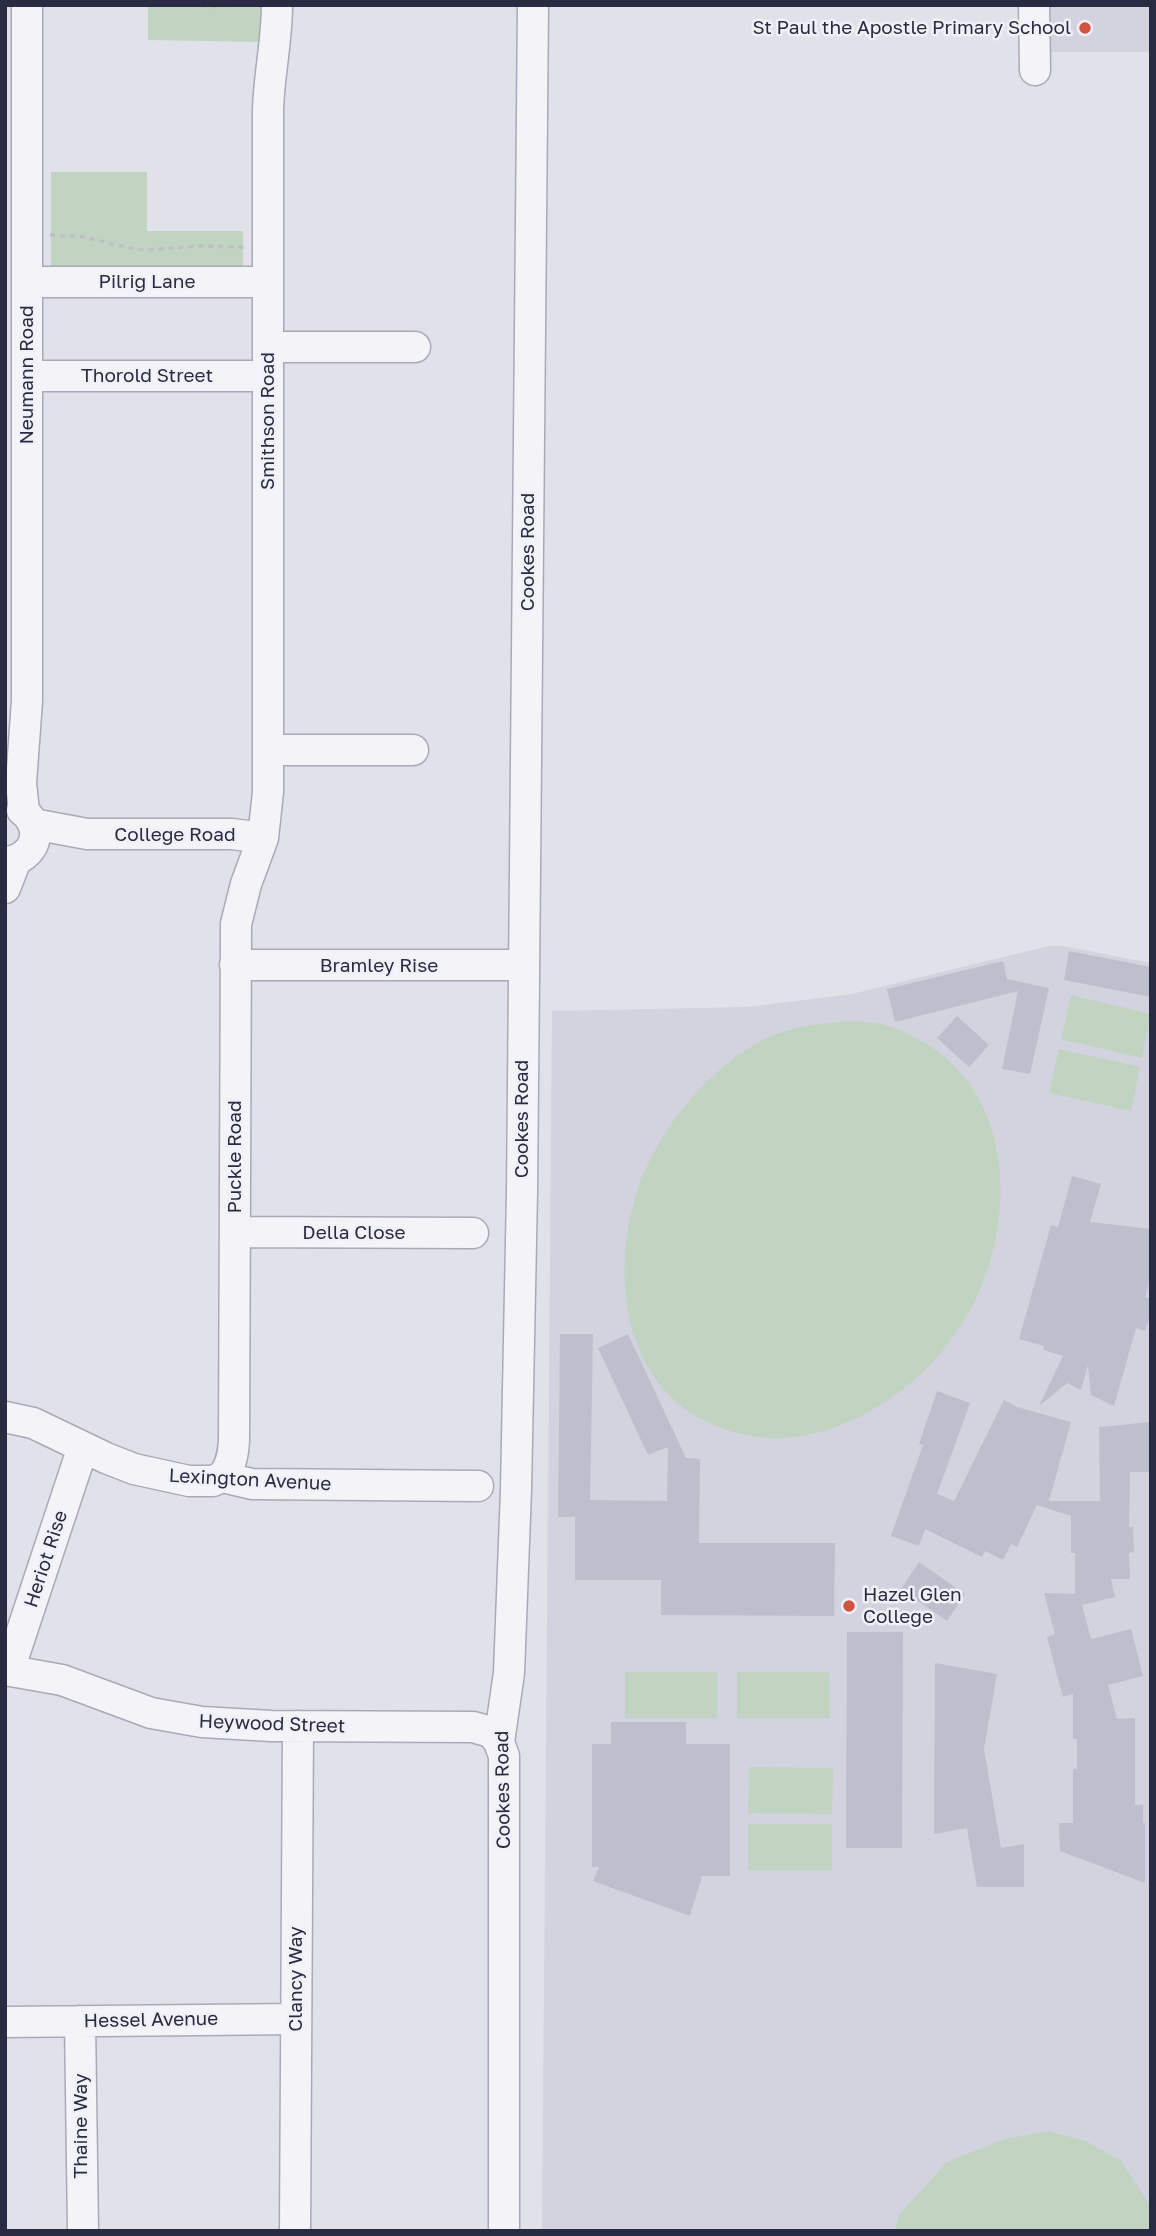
<!DOCTYPE html>
<style>
body{margin:0}
#map{position:relative;width:1156px;height:2236px;overflow:hidden;background:#e0e1e9;font-family:"Golos Text",sans-serif}
canvas{display:block}
.frame{position:absolute;inset:0;border:7px solid #282b41;pointer-events:none}
</style>
<div id="map">
<canvas width="1156" height="2236"></canvas>
<div class="frame"></div>
</div>
<script>
const context = document.querySelector('canvas').getContext('2d');
context.lineJoin = 'round';
function fillPath(path, color) { context.fillStyle = color; context.fill(path, 'evenodd'); }
function stroke(path, color, width, dash) { context.strokeStyle = color; context.lineWidth = width; context.lineCap = dash ? 'butt' : 'round'; context.setLineDash(dash || []); context.stroke(path); }
function drawText(font, color, halo, rows, align = 'center') {
  context.font = font + ' "Golos Text",sans-serif'; context.lineWidth = 5; context.setLineDash([]); context.textBaseline = 'middle'; context.strokeStyle = halo; context.fillStyle = color; for (const [text, x, y, turn = 0] of rows) {
    context.save(); context.translate(x, y); context.rotate((+turn || 0) * Math.PI / 180); context.textAlign = isNaN(turn) ? turn : align; if (halo) context.strokeText(text, 0, 0); context.fillText(text, 0, 0); context.restore();
  }
}
fillPath(new Path2D(`
 M1020,5H1151V52H1048L1049,74H1020Z
 M1049,946H1062L1151,963V2231H542L552,1011L747,1007L852,994Z`), '#d2d3de');
fillPath(new Path2D(`
 M148,5H266L265,42L148,40Z
 M51,172H147V231H243V272L51,271Z
 M1071,995L1151,1014L1142,1058L1061,1039Z
 M846,1021C856,1022 867,1021 877,1023C893,1026 909,1034 923,1042C1014,1094 1017,1220 973,1304C944,1361 896,1404 836,1427C792,1443 745,1442 703,1420C613,1373 609,1246 648,1164C672,1114 712,1068 761,1041C787,1027 817,1024 846,1021Z
 M1059,1049L1140,1067L1131,1111L1049,1093Z
 M625,1672H717V1718H625Z
 M737,1672H829L830,1718H737Z
 M749,1767L833,1768L832,1814L748,1813Z
 M748,1824H832V1870H748Z
 M1047,2131L1086,2141L1121,2161L1151,2207L1150,2231H895L899,2215L947,2162L1002,2140Z`), '#c1d4c1');
fillPath(new Path2D(`
 M1069,951L1151,967V997L1064,980Z
 M1003,961L1007,979L1049,988L1030,1074L1002,1069L1018,991L895,1022L887,989Z
 M957,1016L989,1045L969,1067L937,1038Z
 M1072,1176L1101,1184L1090,1222L1151,1229V1276L1145,1297L1151,1299V1313L1145,1331L1136,1328L1114,1406L1091,1395L1088,1365L1081,1390L1067,1383L1039,1406L1063,1356L1043,1350L1044,1346L1019,1339L1051,1225L1058,1227Z
 M560,1334H593L590,1500L667,1501L668,1447L648,1455L598,1348L628,1334L686,1458L700,1459L699,1543H835L834,1616L661,1615V1580H575V1517H558Z
 M937,1391L970,1403L937,1494L954,1501L1004,1400L1017,1407L1071,1422L1049,1501H1100L1099,1427L1151,1422V1472H1130L1129,1527H1133L1134,1552L1129,1553L1130,1579H1111L1115,1597L1082,1605L1091,1639L1131,1629L1143,1676L1108,1685L1117,1719L1135,1718V1805H1143V1823H1145V1883L1060,1851L1059,1823H1073V1769H1077V1739H1073V1694L1063,1697L1047,1637L1055,1634L1044,1593L1075,1594V1553H1071V1516L1037,1505L1017,1547L1011,1544L1003,1560L985,1551L982,1557L925,1529L919,1546L891,1536L923,1445L919,1444Z
 M919,1562L965,1594L947,1621L901,1589Z
 M847,1632H903L902,1848H846Z
 M935,1663L997,1674L984,1749L1001,1848L1024,1844V1887H977L967,1828L934,1834Z
 M611,1722H686V1744H730V1876H702L690,1916L593,1881L599,1867H592V1744H611Z`), '#bdbfcc');
const minor = new Path2D(`
 M1034,5L1035,70
 M27,282H268
 M268,347H415
 M27,376H268
 M268,750H413
 M24,811L21,783L27,701V5
 M33,824L87,834H232L263,838
 M5,862C35,859 46,829 22,810
 M5,888L16,860
 M235,965H524
 M235,1232L473,1233
 M5,1417L33,1423L106,1458L134,1469L189,1481H213L222,1477L252,1484L478,1486
 M222,1477C231,1467 233,1455 234,1441L236,924L246,884L263,838L268,792V110C269,74 277,41 277,5
 M5,1670L62,1680L151,1713L202,1722L271,1726L473,1727L491,1732L499,1742
 M9,1670L83,1447
 M80,2021L83,2231
 M5,2022L296,2019
 M295,2231L298,1726
 M504,2231V1756L499,1742L509,1673L516,1490L522,1191L533,5`);
stroke(minor, '#a9aab7', 33);
stroke(new Path2D(`
 M201,5L209,7L227,5
 M50,235L84,237L134,249L146,250L199,246L244,247`), '#bebfc8', 3.5, [5, 5]);
stroke(minor, '#f3f3f8', 30);
for (const [x, y, r, color] of [
 [1085,28,7,"#d15342"],
 [849,1606,7,"#d15342"]
]) { const dot = new Path2D(); dot.arc(x, y, r, 0, 2 * Math.PI); context.fillStyle = color; context.fill(dot); stroke(dot, '#f0f1f7', 2.5); }
drawText('19px', '#282b41', '#f0f1f7', [
 ["St Paul the Apostle Primary School",1071,28],
 ["Hazel Glen",863,1595,"left"],
 ["College",863,1617,"left"]
], 'right');
drawText('19px', '#282b41', '#f0f1f7', [
 ["Pilrig Lane",147,282],
 ["Neumann Road",27,375,-90],
 ["Thorold Street",147,376],
 ["Smithson Road",268,421,-90],
 ["Cookes Road",528,552,-90],
 ["College Road",175,835],
 ["Bramley Rise",379,966],
 ["Cookes Road",522,1119,-90],
 ["Puckle Road",235,1157,-90],
 ["Della Close",354,1233],
 ["Lexington Avenue",250,1480,3],
 ["Heriot Rise",46,1559,-72],
 ["Heywood Street",272,1724,2],
 ["Cookes Road",503,1790,-91],
 ["Clancy Way",296,1979,-90],
 ["Hessel Avenue",151,2020,-1],
 ["Thaine Way",81,2126,-90]
]);
</script>
